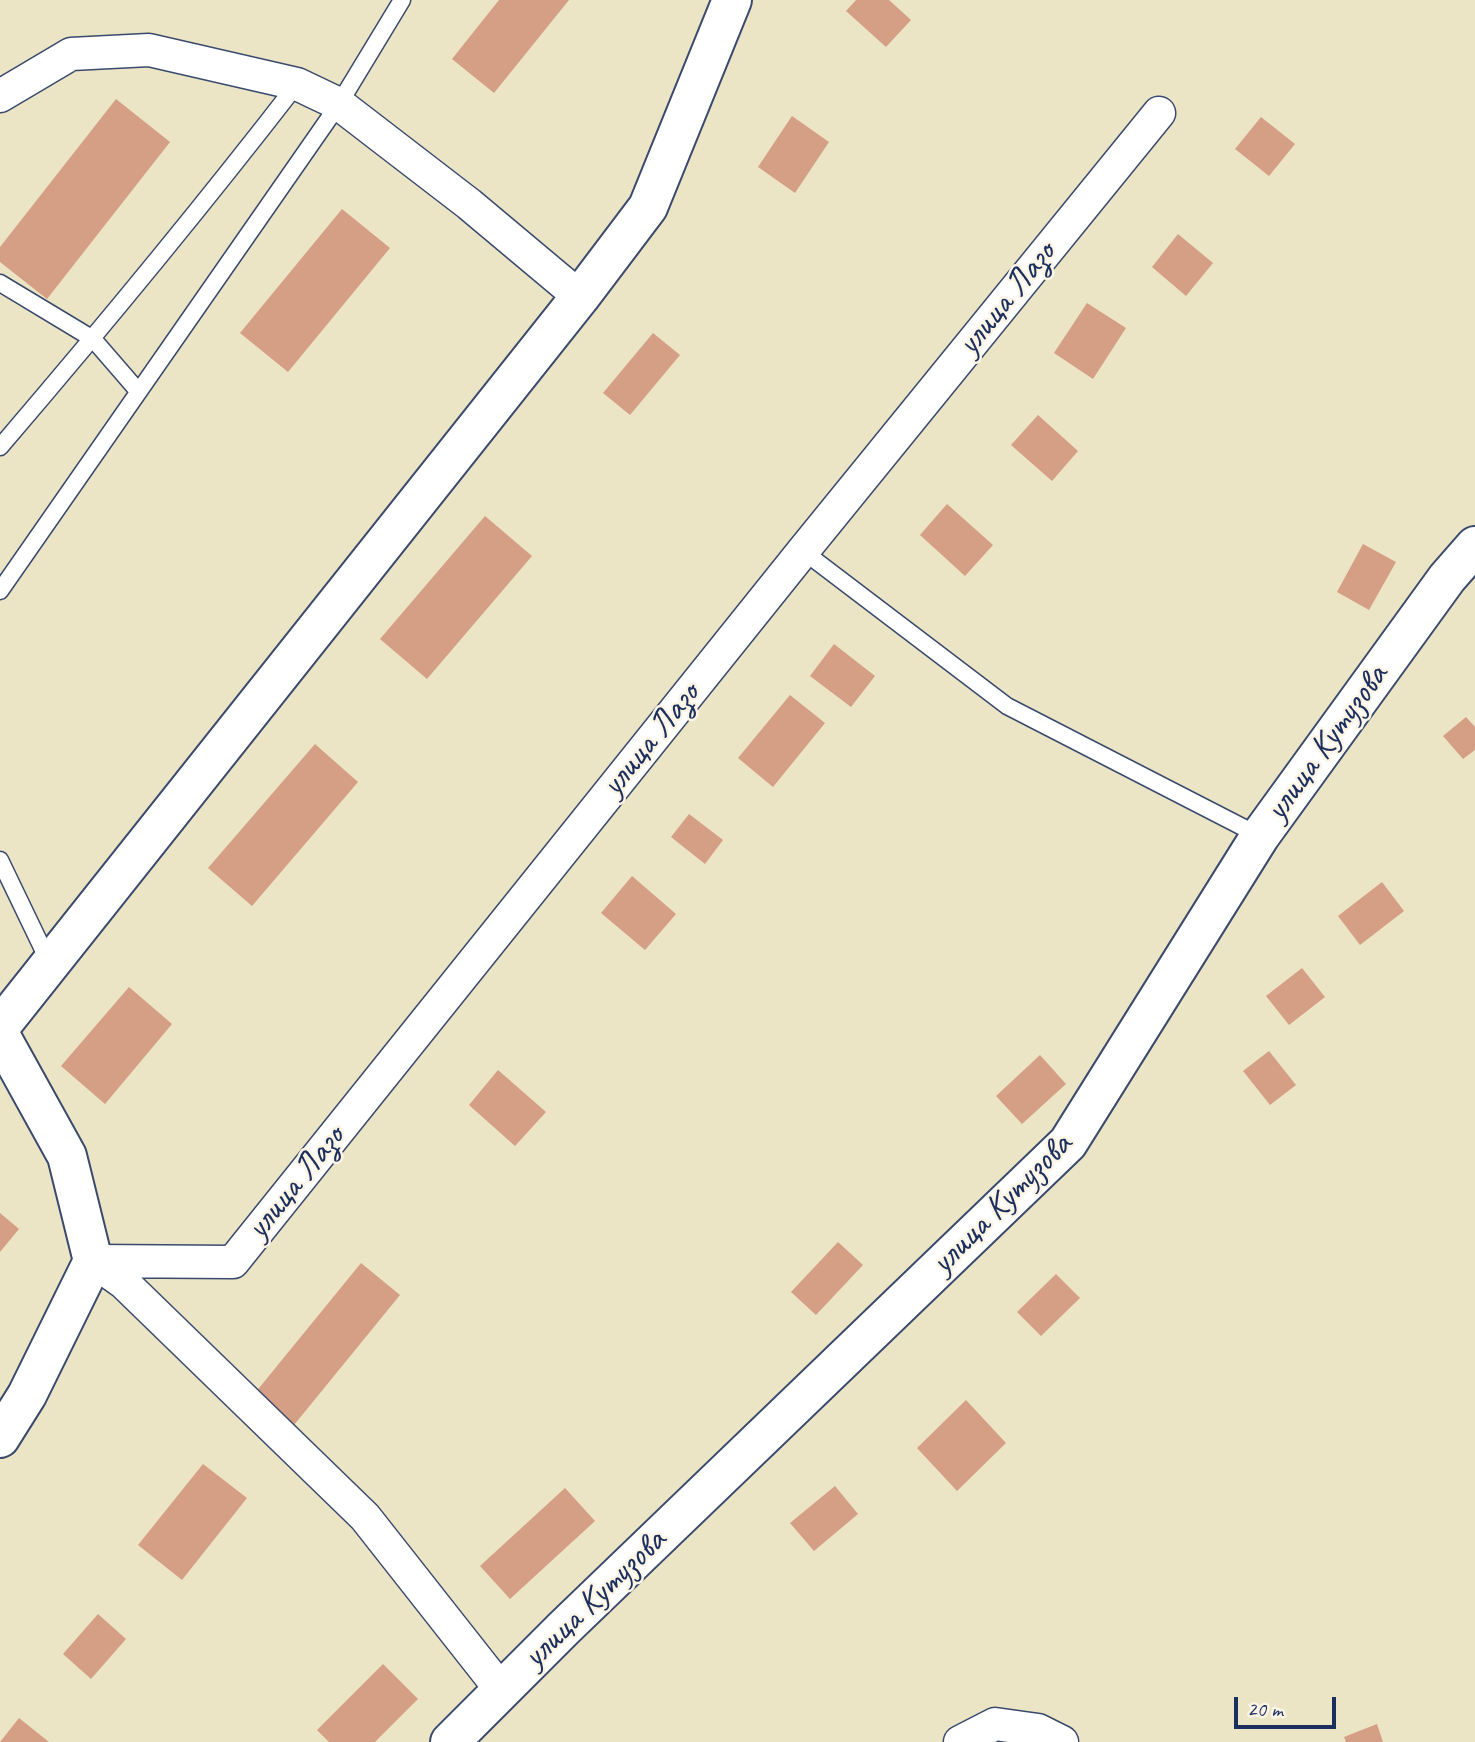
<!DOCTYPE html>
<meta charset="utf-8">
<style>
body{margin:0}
#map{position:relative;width:1475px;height:1742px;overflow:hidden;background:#ebe4c5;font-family:Caveat,sans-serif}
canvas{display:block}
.scale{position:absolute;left:1234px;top:1697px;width:102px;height:32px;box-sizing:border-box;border:4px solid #1b2f5e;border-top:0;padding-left:9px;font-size:21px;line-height:24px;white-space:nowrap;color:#1b2f5e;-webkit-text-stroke:5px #fcf5e5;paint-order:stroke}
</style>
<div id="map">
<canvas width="1475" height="1742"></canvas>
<div class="scale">20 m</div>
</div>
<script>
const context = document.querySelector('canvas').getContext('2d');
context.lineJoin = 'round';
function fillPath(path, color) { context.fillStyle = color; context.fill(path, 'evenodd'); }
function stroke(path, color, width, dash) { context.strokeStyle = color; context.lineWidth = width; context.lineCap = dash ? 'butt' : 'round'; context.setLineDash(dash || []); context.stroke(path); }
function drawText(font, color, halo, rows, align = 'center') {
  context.font = font + ' Caveat,sans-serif'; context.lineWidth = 5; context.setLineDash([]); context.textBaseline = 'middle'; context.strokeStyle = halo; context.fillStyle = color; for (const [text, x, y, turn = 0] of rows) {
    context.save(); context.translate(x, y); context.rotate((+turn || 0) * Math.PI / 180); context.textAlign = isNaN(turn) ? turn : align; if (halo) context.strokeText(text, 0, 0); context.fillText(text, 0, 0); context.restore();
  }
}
fillPath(new Path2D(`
 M499,0H569L494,93L452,59Z
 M856,0H889L911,20L886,47L846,11Z
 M116,99L170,142L47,299L0,262V247Z
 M792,116L829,142L795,193L758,167Z
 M1261,117L1295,144L1269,176L1235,149Z
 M342,209L390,248L288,372L240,333Z
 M1178,234L1213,263L1186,296L1152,267Z
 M1087,303L1126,328L1093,379L1054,353Z
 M653,333L680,355L630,415L603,393Z
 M1038,415L1078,451L1052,481L1011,445Z
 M947,504L993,545L965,576L920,535Z
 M485,516L532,556L427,679L380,639Z
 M1363,544L1396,562L1369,610L1337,592Z
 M834,644L875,676L851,707L810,676Z
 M790,695L825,723L773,787L738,758Z
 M1466,717L1475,727V750L1463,759L1443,736Z
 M315,744L358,782L252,906L208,868Z
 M689,814L723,840L705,864L671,837Z
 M632,876L676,914L645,950L601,913Z
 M1382,882L1404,911L1360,945L1338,916Z
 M1302,968L1325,997L1289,1025L1266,996Z
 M129,987L172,1024L105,1104L61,1066Z
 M1269,1051L1296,1085L1270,1105L1243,1071Z
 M1040,1055L1066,1084L1022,1124L996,1096Z
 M498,1070L546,1112L515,1146L469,1105Z
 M0,1213L19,1229L0,1252Z
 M838,1242L863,1265L816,1315L791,1292Z
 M361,1263L400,1295L294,1425L255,1393Z
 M1056,1274L1080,1298L1041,1336L1017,1312Z
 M966,1400L1006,1443L957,1491L917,1448Z
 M203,1464L247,1498L182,1580L138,1545Z
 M835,1486L858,1514L814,1551L790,1523Z
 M565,1488L595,1521L510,1599L480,1566Z
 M98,1614L126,1639L91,1679L63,1654Z
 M383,1664L418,1699L375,1742H329L317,1730Z
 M19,1718L49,1742H0Z
 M1377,1724L1383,1742H1346L1344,1737Z`), '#d49f85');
const lane = new Path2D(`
 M0,283L93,339L138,391
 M0,447C102,328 201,208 297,84
 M803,551L1007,706L1260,836
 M0,591L339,104L402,0
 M0,860L49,962`);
const street = new Path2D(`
 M0,96L71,54L149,50L297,84L339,104L469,204L580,297
 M93,1261L233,1262L803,551L1159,113
 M93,1261L124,1283L365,1517L502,1691
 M960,1742L995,1724L1038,1730L1062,1742`);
const secondary = new Path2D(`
 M0,1027L580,297L648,207L732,0
 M0,1035L67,1156L93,1261L27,1395L0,1438
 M450,1742L564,1628L1068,1143L1260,836L1447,578L1475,546`);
stroke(lane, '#3a4a6d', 19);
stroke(street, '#3a4a6d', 35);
stroke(secondary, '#3a4a6d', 42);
stroke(lane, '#fff', 16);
stroke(street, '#fff', 32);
stroke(secondary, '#fff', 38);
drawText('35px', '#1b2f5e', '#fcf5e5', [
 ["улица Лазо",1007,299,-51],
 ["улица Лазо",651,740,-51],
 ["улица Кутузова",1327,743,-54],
 ["улица Лазо",296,1183,-51],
 ["улица Кутузова",1002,1204,-45],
 ["улица Кутузова",595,1599,-44]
]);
</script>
